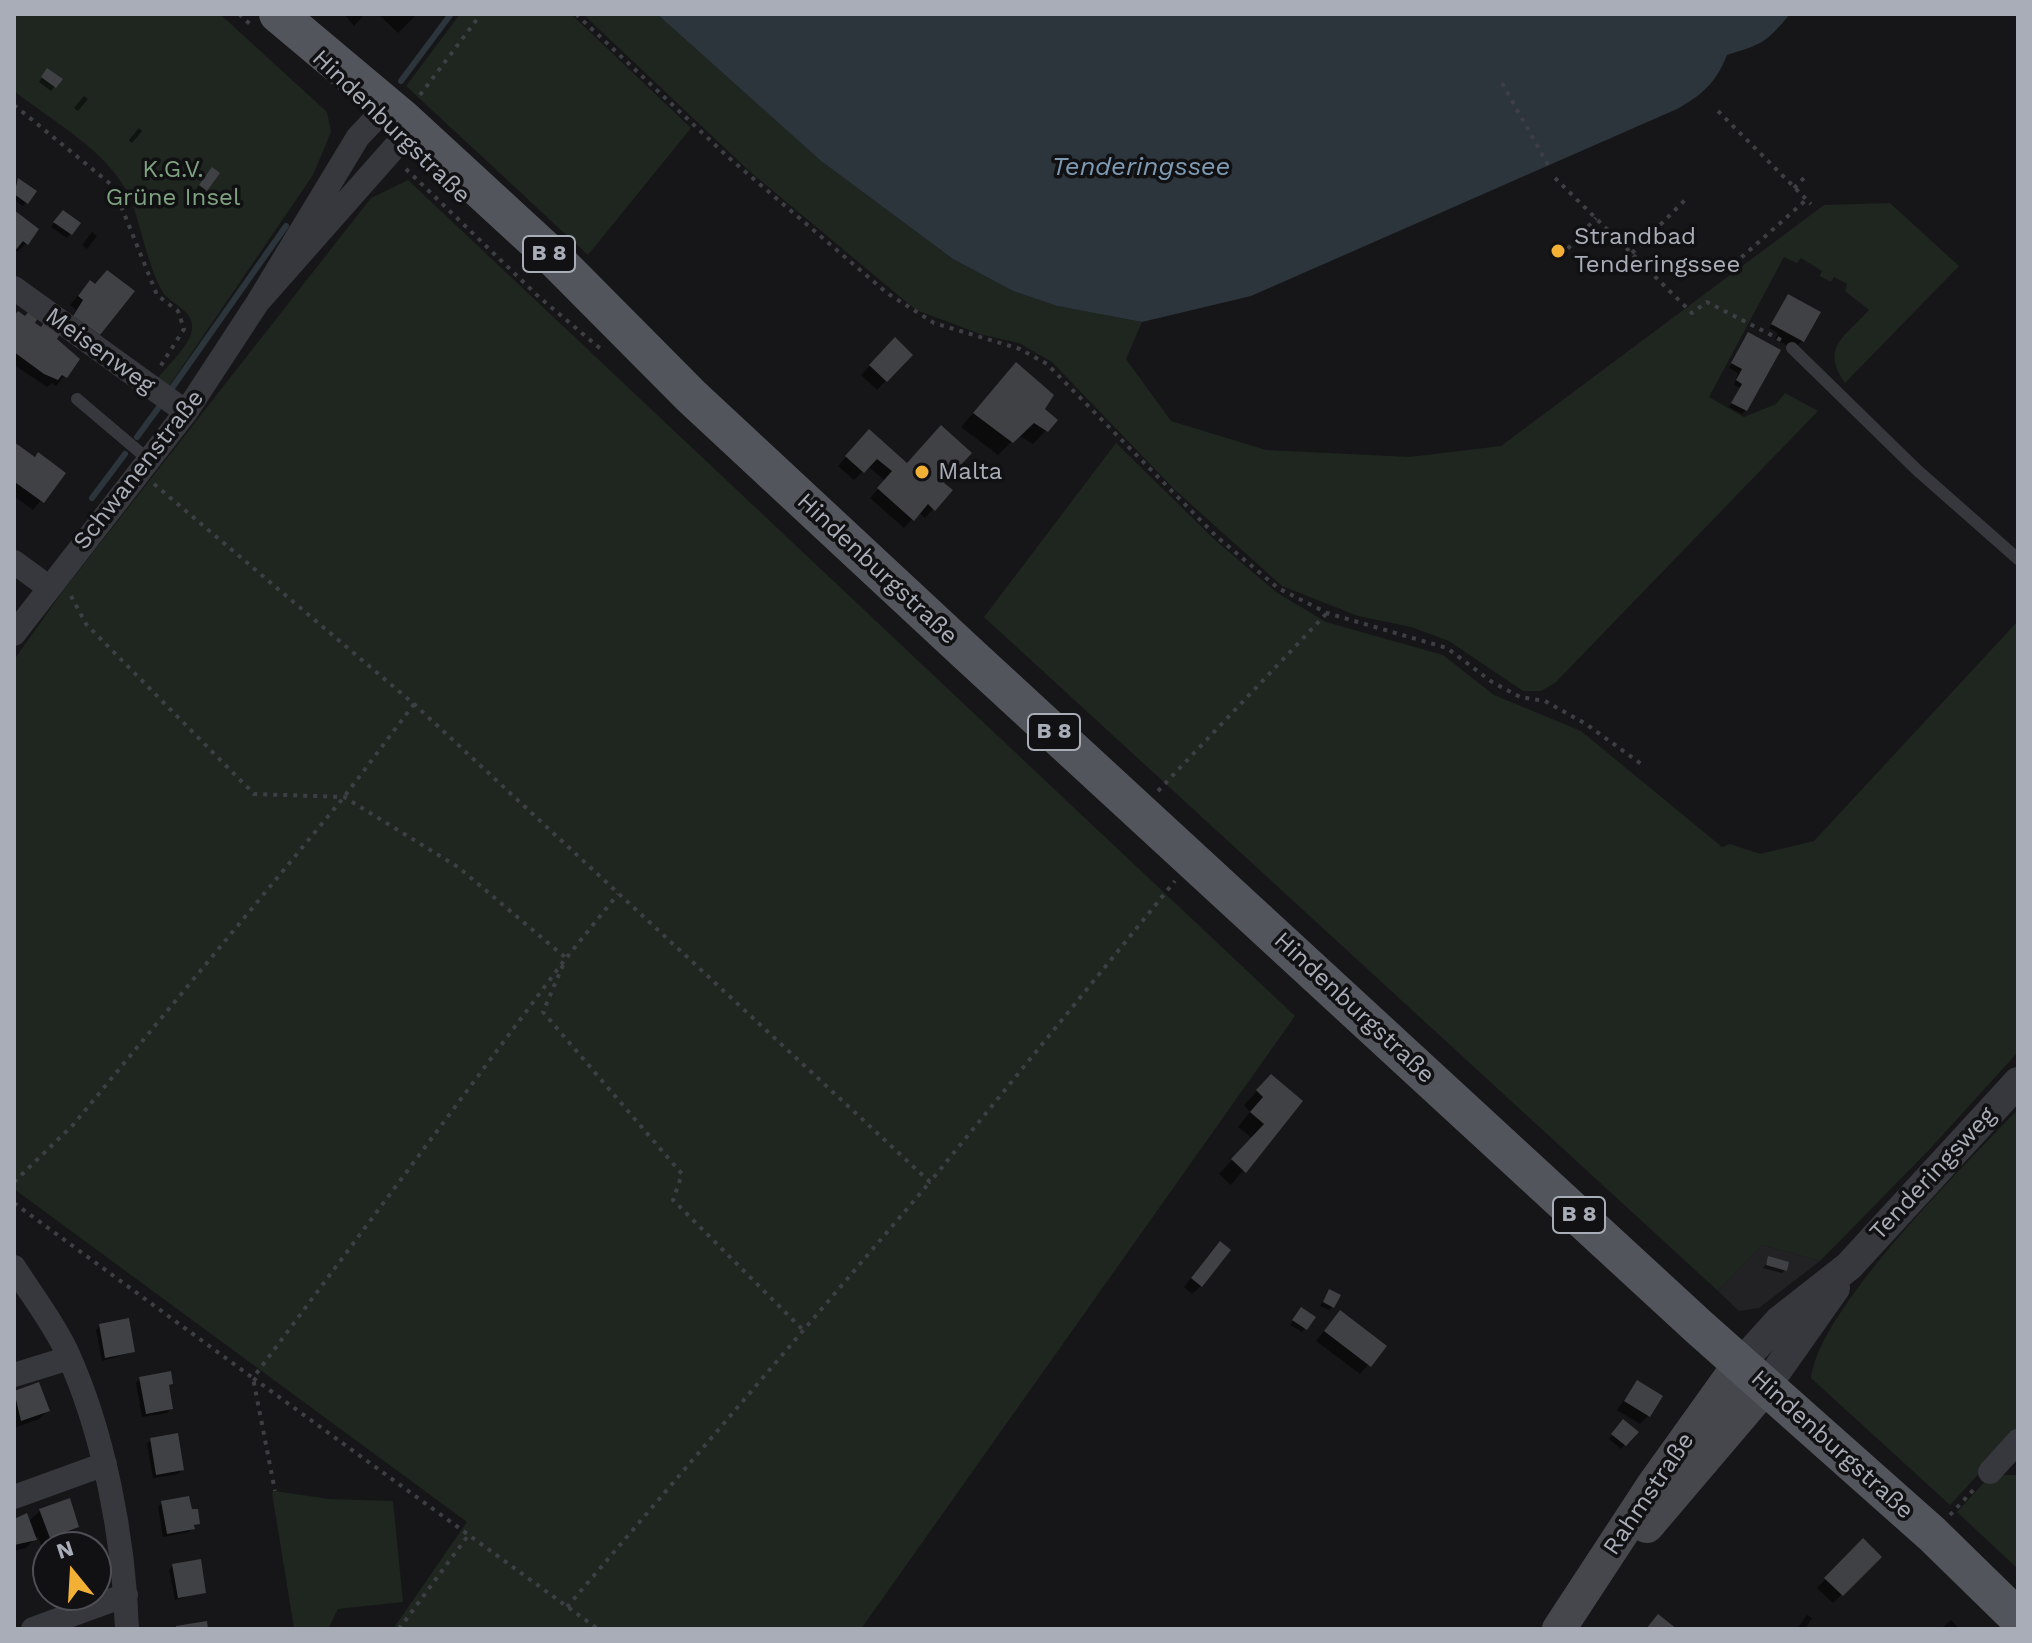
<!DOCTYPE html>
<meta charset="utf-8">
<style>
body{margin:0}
#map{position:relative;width:2032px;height:1643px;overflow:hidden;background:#161618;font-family:"Work Sans",sans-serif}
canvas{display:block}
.frame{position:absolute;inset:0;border:16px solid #a8adb8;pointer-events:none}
.north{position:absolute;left:32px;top:1531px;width:80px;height:80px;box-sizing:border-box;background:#111113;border:2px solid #4d4f55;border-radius:50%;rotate:342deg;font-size:22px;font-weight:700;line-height:32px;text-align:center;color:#a8adb8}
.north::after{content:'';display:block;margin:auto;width:28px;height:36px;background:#f2b134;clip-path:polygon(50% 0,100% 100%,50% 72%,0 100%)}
</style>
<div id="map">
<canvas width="2032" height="1643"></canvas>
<div class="frame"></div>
<div class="north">N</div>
</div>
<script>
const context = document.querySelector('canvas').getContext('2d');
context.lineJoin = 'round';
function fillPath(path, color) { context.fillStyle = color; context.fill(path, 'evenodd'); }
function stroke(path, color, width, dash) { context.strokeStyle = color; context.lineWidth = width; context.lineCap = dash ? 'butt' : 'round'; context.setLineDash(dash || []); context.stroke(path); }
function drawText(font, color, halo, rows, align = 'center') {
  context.font = font + ' "Work Sans",sans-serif'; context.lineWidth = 7; context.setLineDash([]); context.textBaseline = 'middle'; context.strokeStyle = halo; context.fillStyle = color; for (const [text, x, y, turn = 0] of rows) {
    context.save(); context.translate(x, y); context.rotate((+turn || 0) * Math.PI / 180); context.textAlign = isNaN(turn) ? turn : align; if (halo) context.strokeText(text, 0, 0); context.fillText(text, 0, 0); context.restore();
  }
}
fillPath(new Path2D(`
 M1762,1245L1820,1261L1759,1308L1739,1311L1718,1291Z`), '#222225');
fillPath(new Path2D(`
 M14,14H220L327,112L331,132L313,175L169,386L158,378C167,366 186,349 191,334C198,310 171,306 162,291C147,264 142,228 130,198C110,152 52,121 14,91Z
 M460,14H571L691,128L588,255L406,86Z
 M583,14H657L821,161L953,259L1013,291L1057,306L1142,322L1126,359L1171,421L1266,450L1409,457L1501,446L1824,205L1890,203L1959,266L1845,383C1820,347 1845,337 1869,310L1845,291L1847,284L1834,277L1831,282L1820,276L1822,271L1801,258L1797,263L1784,257L1709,397L1744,417L1776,404L1785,393L1818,411L1555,683L1541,691H1523L1449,641L1411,627L1358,616L1282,586L1175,490L1052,362L1019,343L983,335L916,310L748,170Z
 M408,180L1295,1016L861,1629H393L467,1522L14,1189V660L62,592L371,198Z
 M1116,443L1215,540L1276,592L1326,622L1443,655L1494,695L1581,731L1722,847L1730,844L1760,854L1814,841L2018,621V1052L1928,1151L1820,1261L1762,1245L1718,1291L984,617Z
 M2018,1109V1431L1950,1505L1811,1378C1820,1307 1965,1165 2018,1109Z
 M1991,1475H2018V1569L1957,1512Z
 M275,1491L329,1499L393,1501L403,1602L338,1609L328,1629L294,1628L272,1493Z`), '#1e261f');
fillPath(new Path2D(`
 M657,14H1790C1765,44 1762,44 1727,55C1716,83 1702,95 1677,109L1251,296L1142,322L1057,306L1013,291L953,259L821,161Z`), '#2c353c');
fillPath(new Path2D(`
 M344,14H365L354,26Z
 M378,14H417L398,33Z
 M44,74L60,80L51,91L39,82Z
 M84,96L88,99L78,111L74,108Z
 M139,128L142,131L132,143L129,140Z
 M195,160L198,162L186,176L183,174Z
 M208,173L206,190L202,193L196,189Z
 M18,180L26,202L23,206L14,200V185Z
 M14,213L26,243L18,252L14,249Z
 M59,216L78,223L67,238L51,227Z
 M92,232L97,236L87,249L82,245Z
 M95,286L132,291L90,343L66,325L76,310L70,305L82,291Z
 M1785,300L1802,341L1794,349L1775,339L1778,333L1769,328Z
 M14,317L32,323L77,359L56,386L52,383L47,387L14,365Z
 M1745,339L1746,410L1742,414L1729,407L1740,388L1734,385L1738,373L1729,368Z
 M895,340L911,355L877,390L861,375Z
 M1003,379L1043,410L1046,430L1033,444L1018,435L998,455L961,427Z
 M860,441L942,483L933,509L925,518L919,512L904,528L870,498L885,481L868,466L854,480L838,466Z
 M14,444L63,473L33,510L14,496Z
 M1258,1090L1301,1101L1231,1185L1219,1174L1252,1138L1238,1127L1250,1112L1244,1105Z
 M1211,1252L1201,1286L1192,1294L1184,1287Z
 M1769,1259L1785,1270L1782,1273L1763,1268Z
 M1330,1291L1333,1306L1329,1310L1320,1306Z
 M1298,1313L1305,1328L1302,1332L1290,1325Z
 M1331,1322L1384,1346L1360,1374L1316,1341Z
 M100,1326L133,1352L102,1361L96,1330Z
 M140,1379L171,1384L167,1387L171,1409L167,1413L142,1417L136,1383Z
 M1637,1382L1648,1416L1640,1424L1617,1410Z
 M38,1385L48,1410L39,1419L14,1428V1393Z
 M1624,1422L1636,1432L1621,1449L1609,1439Z
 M151,1440L182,1470L178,1474L153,1478L147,1444Z
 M162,1503L190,1512L198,1523L189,1532L163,1537L158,1507Z
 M40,1511L77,1527L68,1535L41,1545L38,1536L26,1548L14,1551V1521L28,1522Z
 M1863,1541L1879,1557L1833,1603L1817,1588Z
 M173,1566L204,1592L175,1600L169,1570Z
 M1807,1615L1812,1618L1805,1629H1797Z
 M1951,1620L1960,1629H1941Z`), '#0007');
stroke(new Path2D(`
 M401,81L451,14
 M172,388L286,226
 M137,437L162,403
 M92,498L125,454`), '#2c353c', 6);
fillPath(new Path2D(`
 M47,68L63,79L56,88L41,77Z
 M212,167L220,173L207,191L199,185Z
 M18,178L37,191L28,204L14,194Z
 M14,210L39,229L28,245L23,241L14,252Z
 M63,210L81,223L72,235L53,222Z
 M107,270L135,291L100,335L73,316L83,300L78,296L90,280L95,284Z
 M1788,294L1821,312L1804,342L1771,324Z
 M30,310L39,316L35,323L41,327L45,321L61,332L57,339L80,359L67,378L62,375L58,380L44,374L14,352V316L18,311L25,316Z
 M1748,332L1781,350L1747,411L1731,403L1742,384L1736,380L1742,369L1731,363Z
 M895,337L913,355L887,382L869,365Z
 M1016,362L1054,395L1045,409L1058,420L1048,432L1034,423L1013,443L973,413Z
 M941,425L972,453L944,483L953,490L935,511L928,504L914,521L877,488L892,471L877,459L864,473L845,456L869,429L907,463Z
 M14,442L35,457L38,452L66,473L44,503L16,483L14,486Z
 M1271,1074L1303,1101L1246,1173L1231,1159L1264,1124L1250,1112L1263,1097L1256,1090Z
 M1220,1241L1231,1250L1202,1287L1191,1278Z
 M1768,1256L1789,1262L1787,1271L1766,1265Z
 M1329,1289L1341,1295L1334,1308L1323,1302Z
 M1301,1307L1316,1317L1307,1330L1292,1320Z
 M1340,1310L1387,1346L1371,1367L1324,1331Z
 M129,1318L135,1352L105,1358L99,1324Z
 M171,1371L173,1384L169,1385L173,1409L146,1414L139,1377Z
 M1637,1380L1663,1396L1650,1417L1624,1401Z
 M39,1382L50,1411L21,1421L14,1391Z
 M1623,1419L1639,1432L1626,1446L1611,1434Z
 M178,1433L184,1470L156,1475L150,1438Z
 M189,1496L192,1509H198L200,1524L194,1525L195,1529L167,1534L161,1501Z
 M70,1498L79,1527L50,1538L39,1509Z
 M27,1513L37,1540L14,1545V1519Z
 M1863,1538L1882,1557L1843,1596L1824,1578Z
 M201,1559L206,1593L178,1598L172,1564Z
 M1658,1614L1677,1629H1646Z
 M207,1621L208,1629H176V1626Z`), '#404145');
stroke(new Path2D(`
 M239,14L250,24
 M576,14L728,157L887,293L934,323L1020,349L1047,364L1216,536L1278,588L1327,613L1447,648L1492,682L1520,697L1545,701L1586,724L1644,766
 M1502,83L1548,165
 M420,95L481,14
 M14,105L113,186L157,295L178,311L184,329L160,367
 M1718,111L1811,204
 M406,169L539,297L602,350
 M1555,178L1692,313L1707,302L1781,340
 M1794,188L1807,175
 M1632,253L1688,197
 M1561,256L1596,218
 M1734,264L1806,200
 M154,484L414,704L930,1182L1175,881
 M71,596L86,624L254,794L344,797L458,867L566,958L253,1378L598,1629
 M1158,791L1327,613
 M567,957L618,894
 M563,965L543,1012L682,1174L673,1200L804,1331
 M14,1182L73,1125L344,797L414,704
 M14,1203L253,1378L275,1491
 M1950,1515L1977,1486
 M567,1607L930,1182
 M399,1629L470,1533`), '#3d3f44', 4, [4, 6]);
stroke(new Path2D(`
 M1792,348L1917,470L2018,559
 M77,399L149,460`), '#37383d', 12);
stroke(new Path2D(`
 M14,288L186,412
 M14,562L47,586
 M14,634L186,412L258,302L358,137L377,117L402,118L401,140L258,302
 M14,1267C31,1294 52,1321 66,1350C104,1432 124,1539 127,1629
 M14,1375L69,1358
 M1990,1472L2018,1441
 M14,1497L105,1464
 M33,1629L126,1595`), '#37383d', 24);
stroke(new Path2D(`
 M1740,1364L1779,1321L1849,1266L2018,1082
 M1766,1386L1835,1288`), '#37383d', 30);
stroke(new Path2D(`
 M1647,1526L1766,1386
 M1559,1629L1652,1487L1740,1364`), '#45474d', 34);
stroke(new Path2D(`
 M278,14L402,118L552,256L691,396L964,650L1700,1328L1932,1534L2018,1618`), '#53555c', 38);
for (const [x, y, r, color] of [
 [1558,251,8,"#f2b134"],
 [922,472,8,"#f2b134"]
]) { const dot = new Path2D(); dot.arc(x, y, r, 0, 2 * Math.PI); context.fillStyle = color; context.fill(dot); stroke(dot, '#111113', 3); }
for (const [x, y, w] of [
 [549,254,52],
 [1054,732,52],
 [1579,1215,52]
]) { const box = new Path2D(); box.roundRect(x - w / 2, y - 18, w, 36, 6); context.fillStyle = '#111113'; context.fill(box); stroke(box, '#a8adb8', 2); }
drawText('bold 22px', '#a8adb8', null, [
 ["B 8",549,254],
 ["B 8",1054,732],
 ["B 8",1579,1215]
]);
drawText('24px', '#a8adb8', '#111113', [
 ["Hindenburgstraße",391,127,44],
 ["Meisenweg",100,351,36],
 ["Schwanenstraße",139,470,-52],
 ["Hindenburgstraße",877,569,43],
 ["Hindenburgstraße",1354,1008,43],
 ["Tenderingsweg",1933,1174,-47],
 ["Hindenburgstraße",1832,1445,42],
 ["Rahmstraße",1649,1494,-56]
]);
drawText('24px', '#7fa381', '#111113', [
 ["K.G.V.",173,170],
 ["Grüne Insel",173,198]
]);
drawText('24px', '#a8adb8', '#111113', [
 ["Strandbad",1574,237],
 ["Tenderingssee",1574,265],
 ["Malta",938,472]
], 'left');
drawText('italic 26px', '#7f9bb3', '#111113', [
 ["Tenderingssee",1141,167]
]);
</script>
